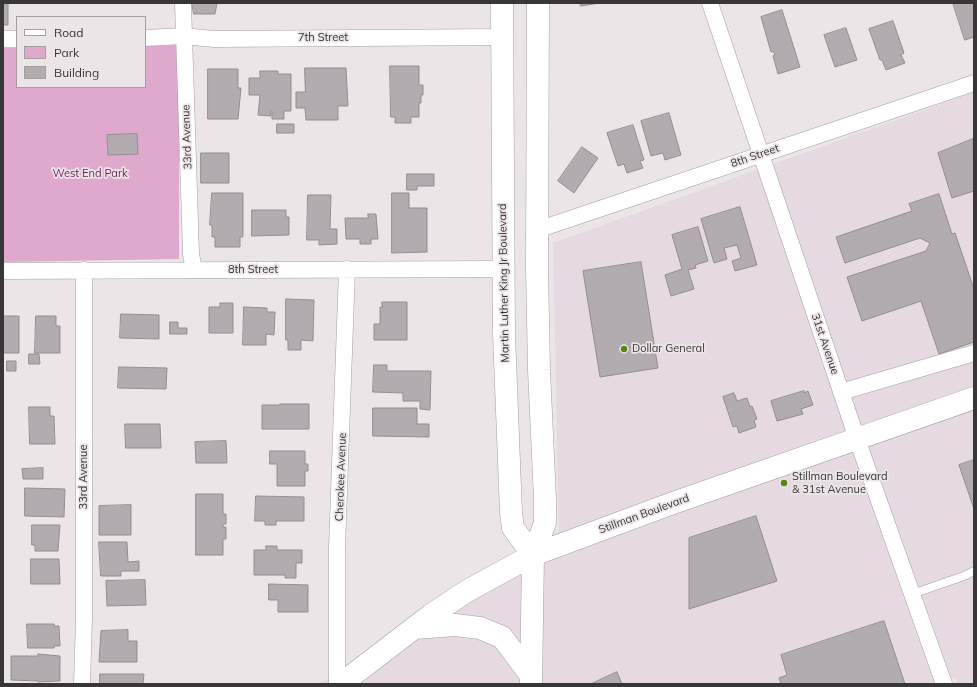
<!DOCTYPE html>
<style>
body{margin:0}
#map{position:relative;width:977px;height:687px;overflow:hidden;background:#ebe5e8;font-family:Mulish,sans-serif}
canvas{display:block}
.frame{position:absolute;inset:0;border:4px solid #383637;pointer-events:none}
.legend{position:absolute;left:16px;top:16px;width:130px;height:72px;box-sizing:border-box;background:#ebe5e8;border:1px solid #a39fa1;margin:0;padding:5px 7px;list-style:none;font-size:12px;color:#383637}
.legend li{display:flex;align-items:center;gap:8px;height:20px}
.legend b{width:20px;border:1px solid #a39fa1}
</style>
<div id="map">
<canvas width="977" height="687"></canvas>
<div class="frame"></div>
<ul class="legend">
<li><b style="height:5px;background:#fff"></b>Road</li>
<li><b style="height:11px;background:#dfa8cd"></b>Park</li>
<li><b style="height:11px;background:#b2acb0"></b>Building</li>
</ul>
</div>
<script>
const context = document.querySelector('canvas').getContext('2d');
context.lineJoin = 'round';
function fillPath(path, color) { context.fillStyle = color; context.fill(path, 'evenodd'); }
function stroke(path, color, width, dash) { context.strokeStyle = color; context.lineWidth = width; context.lineCap = dash ? 'butt' : 'round'; context.setLineDash(dash || []); context.stroke(path); }
function drawText(font, color, halo, rows, align = 'center') {
  context.font = font + ' Mulish,sans-serif'; context.lineWidth = 3.5; context.setLineDash([]); context.textBaseline = 'middle'; context.strokeStyle = halo; context.fillStyle = color; for (const [text, x, y, turn = 0] of rows) {
    context.save(); context.translate(x, y); context.rotate((+turn || 0) * Math.PI / 180); context.textAlign = isNaN(turn) ? turn : align; if (halo) context.strokeText(text, 0, 0); context.fillText(text, 0, 0); context.restore();
  }
}
fillPath(new Path2D(`
 M974,92V684H957L955,677L933,684H319L487,580L559,532L553,243Z`), '#e6d9e2');
fillPath(new Path2D(`
 M179,45V259L3,262V48H17V87H145V46Z`), '#dfa8cd');
const building = new Path2D(`
 M3,3H8V25H3Z
 M192,3H217L215,14H194Z
 M580,3H600L581,6Z
 M953,3H974V37L965,40Z
 M782,10L800,67L778,74L773,56L775,55L773,51L771,52L761,17Z
 M893,21L904,53L901,55L905,63L886,70L882,60H880L869,29Z
 M846,28L857,60L835,67L824,35Z
 M390,66H419V85H423V95H421V103H419V117H411V123H395V117H391Z
 M305,68H346L348,106H338V120H306L305,108H296V92H305Z
 M208,69H238V88H241L238,119H208Z
 M260,71H278V74H291V111H284V119H272V111H271V116L258,115L260,95H249V78H260Z
 M669,113L681,155L665,160L663,153L651,156L641,121Z
 M277,124H294V133H277Z
 M633,125L644,160L640,161L643,168L627,173L624,164L618,166L607,133Z
 M137,134L138,154L108,155L107,135Z
 M973,139L974,191L952,198L938,153Z
 M582,147L598,158L574,193L558,181Z
 M201,153H229V183H201Z
 M407,174H434V186H417V190H407Z
 M212,193H243V237H240V247H215V237H212V225H210Z
 M392,193H409V208H427V252L392,253Z
 M939,194L952,234L955,233L974,289V342L939,354L921,301L862,321L847,277L926,251L930,243L920,238L845,263L836,237L912,211L909,204Z
 M308,195H331L330,229H337V244L319,245V240H307Z
 M740,207L757,265L735,271L732,261L741,258L737,245L724,248L727,259L714,263L701,219Z
 M252,210H286V217H289V235L252,236Z
 M368,214H376L378,239H371V244H360V239H346L345,218H368Z
 M698,227L708,261L695,265L696,268L688,270L694,289L671,296L665,275L682,269L672,235Z
 M641,262L658,368L600,377L583,271Z
 M286,299L314,300L313,341L301,340V350H288V340H286Z
 M382,302H407V340H374V324H380V307H382Z
 M220,303H233V333H209V307H220Z
 M244,307L267,308V312H275L274,335L266,334V345H243Z
 M121,314L159,315V339L120,338Z
 M3,316H19V353H3Z
 M36,316H56V326H60V353H35Z
 M170,322H178V328H187V334H170Z
 M29,354H39L40,364H29Z
 M7,361H16V371H7Z
 M374,365H387V371H431L430,410L420,409V401H403V393L373,392Z
 M119,367L167,368L166,389L118,388Z
 M804,391V393L808,391L813,405L801,409L803,414L777,421L771,401Z
 M734,393L737,401L747,398L750,407L752,406L757,419L754,420L756,427L739,433L737,426L733,427L723,397Z
 M280,404H309V429H262V405H280Z
 M29,407H50V416H54L55,444H30Z
 M373,408H417V424H429V437L373,436Z
 M125,424H160L161,448H126Z
 M226,441L227,463H196L195,442Z
 M270,451H305V464H308V471H305V486H277V464H270Z
 M974,460V509L959,465Z
 M43,468V479H23L22,469Z
 M25,488L65,489L64,517L25,516Z
 M196,494H223V514H226V524H223V527H226V539H223V555H196Z
 M256,496L304,497V521H276V525H265V521H255Z
 M131,505V535H99V506Z
 M756,516L777,581L689,609V538Z
 M32,525H60L58,551H35V545H32Z
 M99,542H127L128,562L139,561V571H121V576H101Z
 M266,546H277V550H302V563H296V578H285V575H254V550H266Z
 M31,559H59L60,584H31Z
 M145,580L146,605L107,606L106,581Z
 M269,584L308,585V612H278V600H269Z
 M884,621L905,684H781L779,678L787,675L781,655Z
 M27,624H54V626H59L60,646H54V648H28Z
 M128,630V641H137V662H99L101,631Z
 M38,654L60,656V681L38,682V681L11,680V656H38Z
 M617,672L622,684H591Z
 M100,674H144L143,684H100Z`);
fillPath(building, '#b2acb0');
stroke(building, '#938e91', 1);
const lane = new Path2D(`
 M912,594L964,576L974,571`);
const street = new Path2D(`
 M183,3L191,254L194,270
 M710,3L857,439L944,684
 M145,38L183,36L214,39L502,37
 M3,39H17
 M537,230L974,83
 M3,271L503,269
 M841,392L974,353
 M82,684L84,618V270
 M337,684V547L347,269`);
const secondary = new Path2D(`
 M502,3L504,334L511,513L513,528L533,555
 M415,628L455,625L480,628L502,637L531,676
 M341,684L431,615L467,591L533,555L673,503L974,398
 M531,684L533,555L545,523V499L539,370L537,268L538,3`);
stroke(lane, '#a49fa2', 9);
stroke(street, '#a49fa2', 17);
stroke(secondary, '#a49fa2', 23);
stroke(lane, '#fff', 8);
stroke(street, '#fff', 16);
stroke(secondary, '#fff', 22);
for (const [x, y, r, color] of [
 [624,349,4,"#5b8611"],
 [784,483,4,"#5b8611"]
]) { const dot = new Path2D(); dot.arc(x, y, r, 0, 2 * Math.PI); context.fillStyle = color; context.fill(dot); stroke(dot, '#ebe5e8', 1.5); }
drawText('11px', '#383637', '#ebe5e8', [
 ["7th Street",323,38],
 ["33rd Avenue",187,137,-92],
 ["8th Street",755,156,-19],
 ["8th Street",253,270],
 ["Martin Luther King Jr Boulevard",504,283,-91],
 ["31st Avenue",825,344,71],
 ["33rd Avenue",84,477,-90],
 ["Cherokee Avenue",341,477,-88],
 ["Stillman Boulevard",644,514,-20]
]);
drawText('11px', '#6d1d5a', '#ebe5e8', [
 ["West End Park",90,174]
]);
drawText('11px', '#383637', '#ebe5e8', [
 ["Dollar General",632,349],
 ["Stillman Boulevard",792,477],
 ["& 31st Avenue",792,490]
], 'left');
</script>
